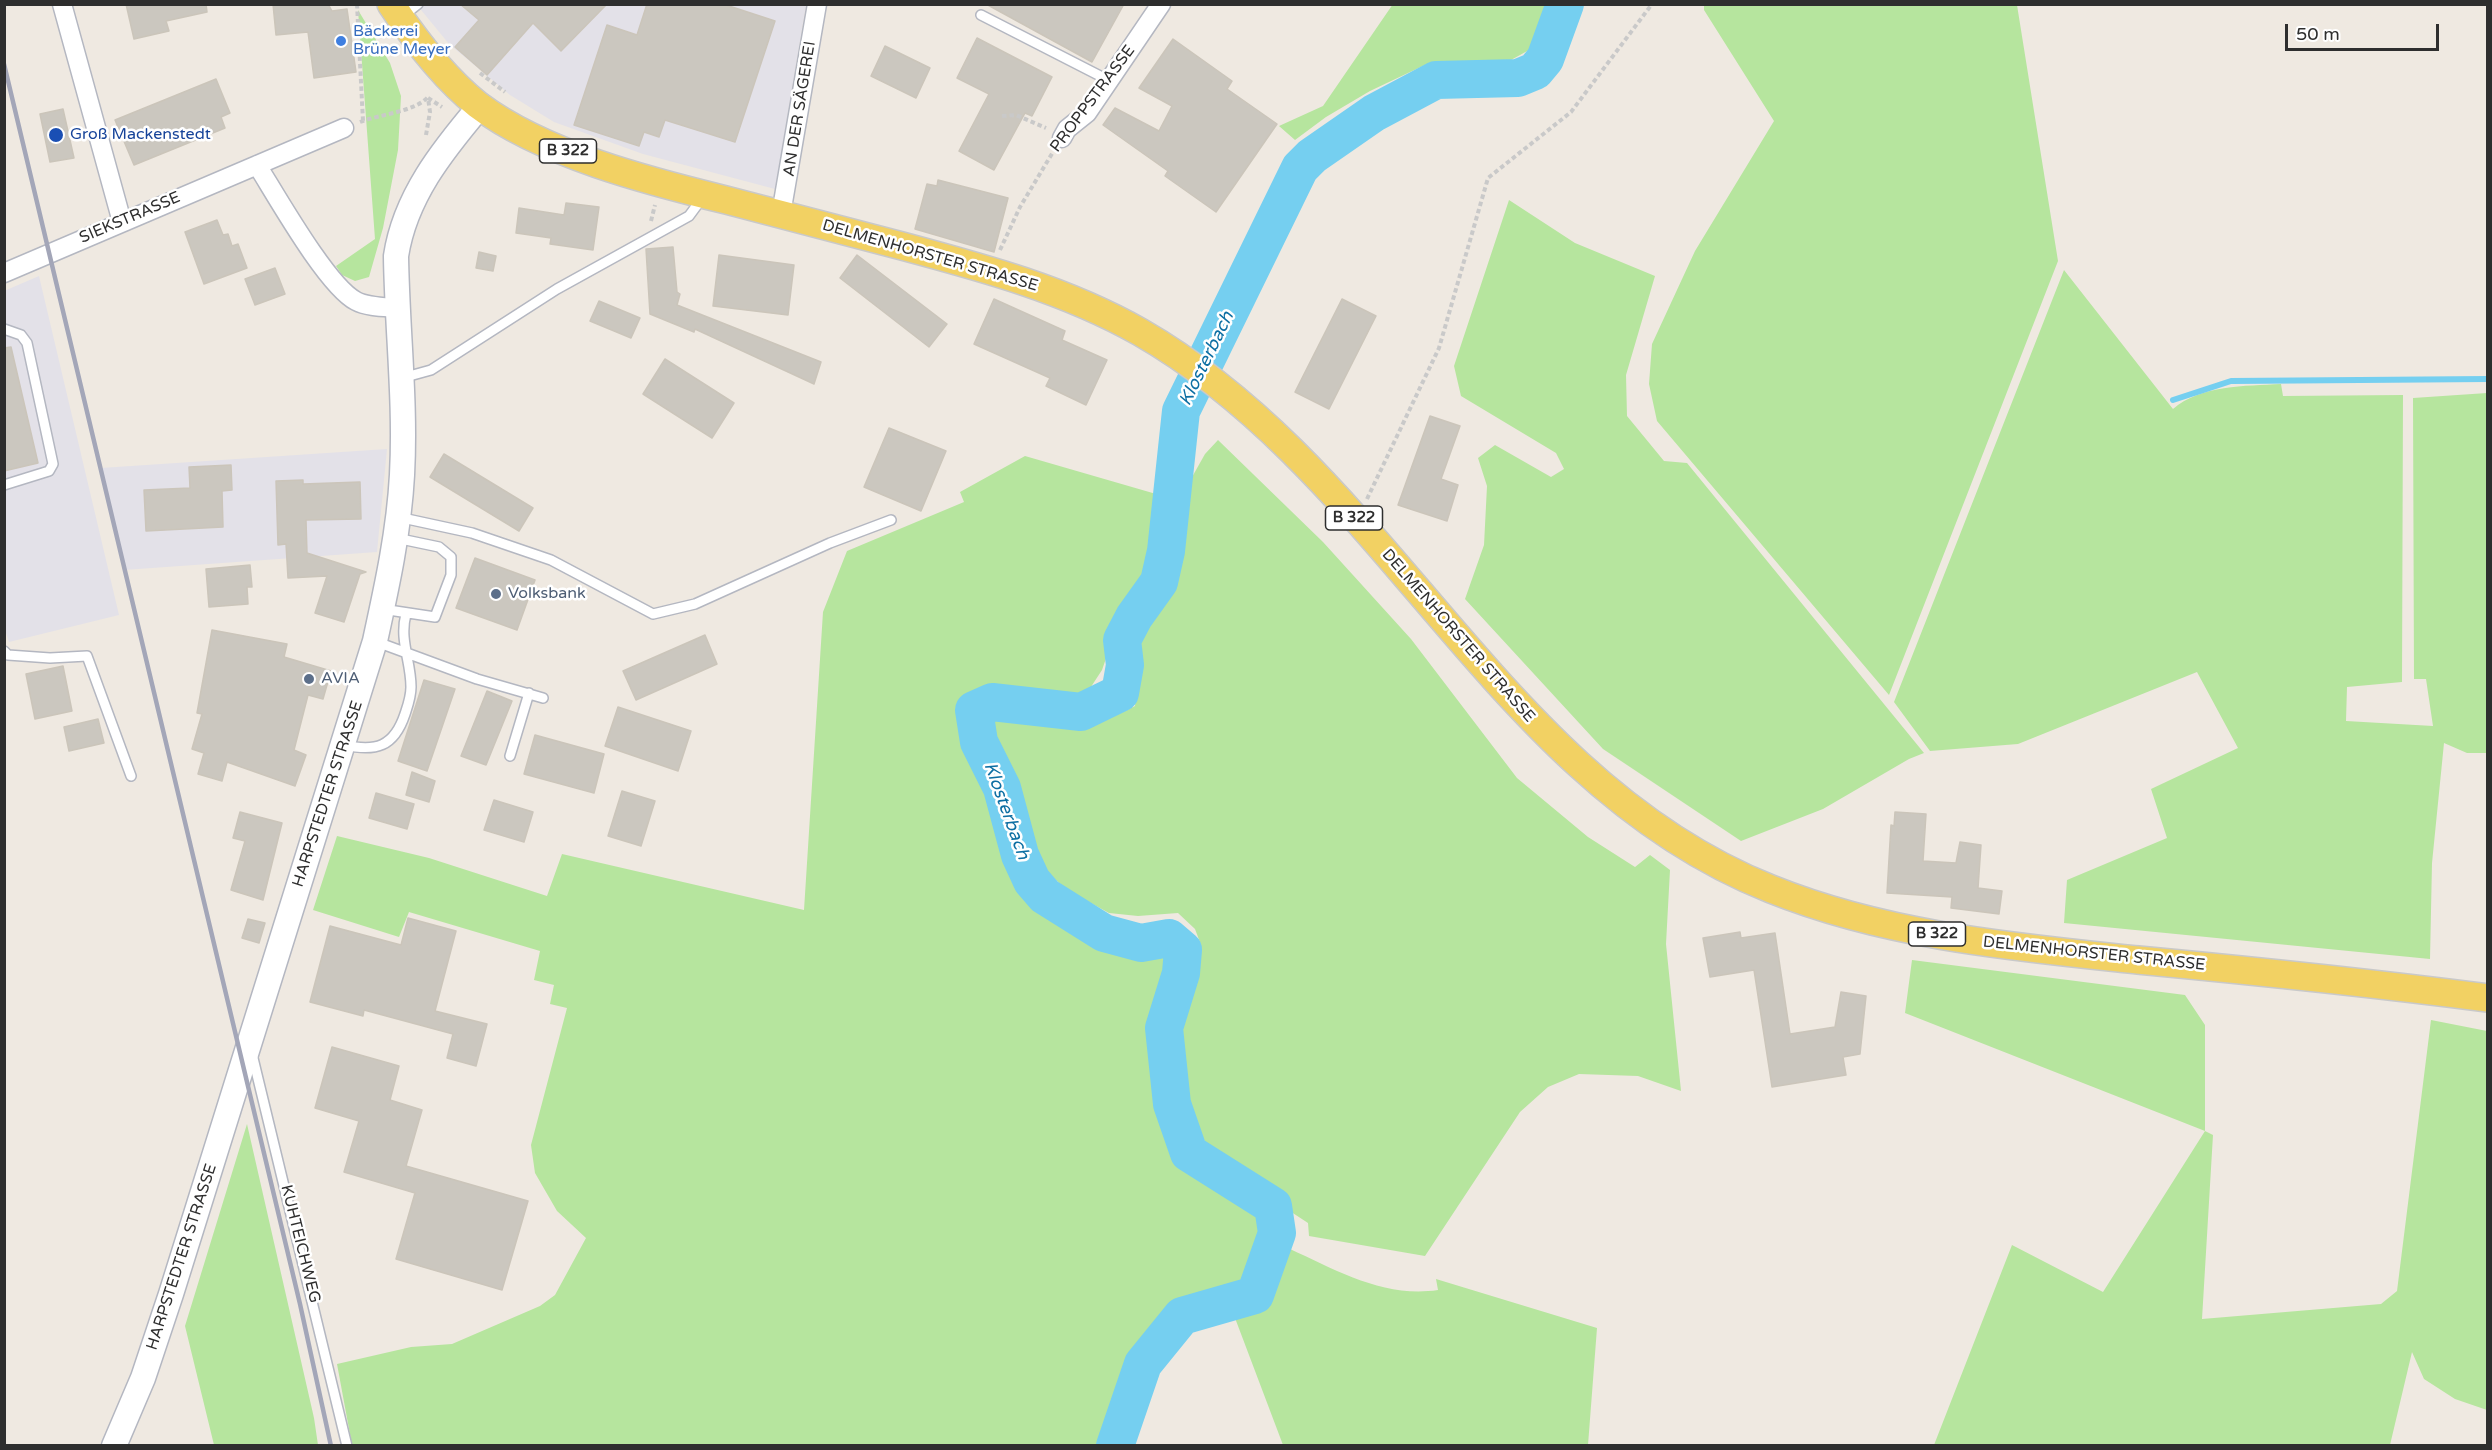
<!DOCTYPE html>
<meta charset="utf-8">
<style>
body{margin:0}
#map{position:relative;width:2492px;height:1450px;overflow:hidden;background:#efe9e1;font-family:"Varela Round",sans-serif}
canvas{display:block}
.frame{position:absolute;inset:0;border:6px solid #2e2e2e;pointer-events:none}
.scale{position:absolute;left:2285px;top:24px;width:154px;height:27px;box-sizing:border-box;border:3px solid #2e2e2e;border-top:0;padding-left:8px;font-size:18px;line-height:21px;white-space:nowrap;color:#2e2e2e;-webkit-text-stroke:4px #fff;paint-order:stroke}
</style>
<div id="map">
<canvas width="2492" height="1450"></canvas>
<div class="frame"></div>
<div class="scale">50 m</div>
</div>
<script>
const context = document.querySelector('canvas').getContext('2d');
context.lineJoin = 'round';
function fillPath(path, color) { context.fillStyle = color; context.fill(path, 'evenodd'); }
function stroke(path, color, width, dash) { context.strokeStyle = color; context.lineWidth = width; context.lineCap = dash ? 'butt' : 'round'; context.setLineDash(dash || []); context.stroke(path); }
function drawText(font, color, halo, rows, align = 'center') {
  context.font = font + ' "Varela Round",sans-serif'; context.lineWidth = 5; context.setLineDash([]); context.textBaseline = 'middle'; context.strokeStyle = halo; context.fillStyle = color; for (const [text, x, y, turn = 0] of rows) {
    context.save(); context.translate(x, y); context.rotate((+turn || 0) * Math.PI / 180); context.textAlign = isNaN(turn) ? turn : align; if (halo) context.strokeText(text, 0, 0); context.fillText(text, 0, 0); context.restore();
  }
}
fillPath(new Path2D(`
 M417,5H806L775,189L643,154L554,122L510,95L449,44Z
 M39,276L119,615L9,642L4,627V291Z
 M387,449L377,552L124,570L101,468Z`), '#e3e1e8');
fillPath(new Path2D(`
 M1393,4L1546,5L1529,50L1511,60L1427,64L1370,91L1326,117L1295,140L1279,126L1323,106Z
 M1704,5H2017L2058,261L1889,695L1657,421L1649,384L1652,344L1695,251L1774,121L1704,10Z
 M358,10L390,63L401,96L398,150L383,228L369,277L355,281L342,275L336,266L375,239Z
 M1509,200L1575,243L1655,276L1626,375L1627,416L1664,461L1687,463L1924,753L1909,759L1823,809L1741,841L1603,749L1465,599L1484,545L1487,486L1478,458L1495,445L1551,477L1564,469L1556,453L1461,396L1454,366Z
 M2064,270L2173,409C2201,385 2245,386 2281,384L2283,396L2403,395L2402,682L2347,687L2346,721L2433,726L2426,679H2414L2413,398L2487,393V753H2467L2444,743L2432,863L2430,959L2064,923L2067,880L2167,838L2151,789L2238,748L2197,672L2018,744L1930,751L1894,702Z
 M1218,440L1323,542L1411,639L1517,778L1588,837L1635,867L1650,855L1670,870L1666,944L1681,1091L1638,1076L1579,1074L1548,1087L1520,1112L1425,1256L1309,1236L1308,1223L1241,1179L1210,1153L1187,1102L1177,1045L1182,1016L1197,976L1201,945L1195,929L1178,913L1138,916L1109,913L1067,890L1047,872L1031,840L1019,797L987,726L995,718C1054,726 1079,735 1135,706L1139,643L1174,587L1185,526L1187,486L1205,454Z
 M1025,456L1163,496L1161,528L1151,565L1121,615L1102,670L1087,693H1042L1001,689L972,696L964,718L999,807L1015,873L1078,928L1113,949L1142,950L1156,945L1167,957L1155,1018L1166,1095L1182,1151L1260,1202L1270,1227L1252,1288L1177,1311L1137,1357L1101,1445H352L337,1364L411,1347L452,1344L540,1306L555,1295L586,1238L557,1211L535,1173L531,1145L567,1008L550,1004L554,985L534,980L540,951L409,912L399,937L313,910L337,836L429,858L547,896L562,854L804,910L823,612L847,551L964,502L960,492Z
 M1912,960L2185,995L2205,1025V1131L2213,1135L2202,1319L2381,1304L2397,1291L2431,1020L2487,1031V1410L2455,1399L2424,1379L2412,1352L2390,1445H1934L2012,1245L2103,1292L2205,1131L1905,1013Z
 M247,1124L314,1418L318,1445H214L185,1326Z
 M1290,1249C1338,1271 1384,1298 1438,1290L1436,1279L1597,1328L1588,1445H1283L1235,1318L1257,1310L1271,1294Z`), '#b6e59e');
stroke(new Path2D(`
 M2173,400L2231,381L2488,379`), '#75cff0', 6);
stroke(new Path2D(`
 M1115,1446L1143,1364L1182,1316L1255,1295L1277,1233L1273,1206L1189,1153L1172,1104L1164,1028L1181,973L1183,950L1169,938L1141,943L1104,933L1045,896L1032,881L1020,855L1002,788L979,742L974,710L992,702L1081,712L1120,693L1125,665L1122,640L1134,617L1159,582L1166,551L1181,411L1300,168L1312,156L1374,113L1436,80L1518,78L1535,71L1545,59L1565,4`), '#75cff0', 38);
const building = new Path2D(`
 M126,4H206L207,12L166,21L169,31L134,39Z
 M273,4H328L332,11L347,9L356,72L314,78L308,32L276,35Z
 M460,4H607L561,51L533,23L487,75L455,47L479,20Z
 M647,4H723L775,21L735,142L665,120L659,137L644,132L639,146L574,125L607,25L637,35Z
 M986,4H1124L1092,62Z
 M977,38L1052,77L1032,116L1025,113L994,170L959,151L989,94L957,78Z
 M1173,39L1232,81L1227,89L1277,124L1216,212L1165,176L1168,171L1103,125L1115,108L1159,131L1172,106L1139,88Z
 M885,46L930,68L916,98L871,76Z
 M216,79L230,113L221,117L225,128L134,165L115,120Z
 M63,109L74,158L50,162L40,114Z
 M938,180L1008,198L994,252L915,229L927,184L937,186Z
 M566,203L599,207L593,250L550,244L551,238L516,233L519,208L564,215Z
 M217,220L223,235L228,234L232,246L238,244L247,268L204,284L185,232Z
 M673,247L677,292L680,294L677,305L821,362L814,384L695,329L694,332L650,314L646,249Z
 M479,252L496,256L493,271L476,268Z
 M719,255L794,265L788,315L713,306Z
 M857,255L947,324L929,347L840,278Z
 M275,268L285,294L255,305L245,279Z
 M994,299L1065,331L1062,340L1107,360L1086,405L1046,386L1050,378L974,344Z
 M1342,299L1376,316L1329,409L1295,392Z
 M599,301L640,318L631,338L590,321Z
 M11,347L38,463L4,471V348Z
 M665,359L734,403L712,438L643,394Z
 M1430,416L1460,426L1441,479L1458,485L1447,521L1398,505Z
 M889,428L946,451L921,511L864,487Z
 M444,454L533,508L519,531L430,477Z
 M231,465L232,490L222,491L223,527L146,531L144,490L190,488L189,467Z
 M303,480V484L360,482L361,519L306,520L307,553L366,572L360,574L344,622L315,613L327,576L288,578L286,544L278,545L276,481Z
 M475,558L535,580L517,630L456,608Z
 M250,565L252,587H247L248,604L209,607L206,569Z
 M212,630L287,644L284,657L331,671L323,699L308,695L294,750L306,755L295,786L227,762L222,781L198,774L204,753L192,749L202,714L197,713Z
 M705,635L717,664L636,700L623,671Z
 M63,666L72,711L35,719L26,674Z
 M424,680L455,689L427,771L398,761Z
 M487,691L512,701L486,765L461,756Z
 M618,707L691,731L678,771L605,746Z
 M98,719L104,743L69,751L64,727Z
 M535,735L604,754L594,793L524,774Z
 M412,772L435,781L429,802L406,795Z
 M622,791L655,801L641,846L608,836Z
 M376,793L414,804L407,829L369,818Z
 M494,800L533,812L524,842L484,830Z
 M240,812L282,823L263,900L231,890L245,841L233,838Z
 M1895,812L1926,814L1923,861L1956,863L1960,842L1981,845L1978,888L2002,891L1999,914L1951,908L1952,897L1887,893L1891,825L1894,826Z
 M408,918L456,931L435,1011L487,1024L476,1066L447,1058L453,1034L364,1010L363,1016L310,1002L330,926L401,945Z
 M248,919L265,923L259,943L242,938Z
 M1740,932L1741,938L1775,933L1790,1034L1835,1027L1841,992L1866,996L1860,1054L1843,1057L1846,1075L1772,1087L1754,970L1710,977L1703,938Z
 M332,1047L399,1066L390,1100L422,1110L406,1166L528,1201L502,1290L396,1259L415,1193L344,1172L359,1121L315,1108Z`);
fillPath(building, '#cbc7bf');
stroke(building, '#cbc5ba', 1.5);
const lane = new Path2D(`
 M981,15L1110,81
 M403,16L418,4
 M4,329L21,335L27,343L53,464L49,471L4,485
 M402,378L431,370L557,289L689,216L703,197
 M398,517L472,533L551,560L653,614L695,604L830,543L891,520
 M382,609L435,617L451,575V557L439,547L396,538
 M377,642L477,679L543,698
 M4,651L8,655L50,658L87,656L131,776
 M344,745C376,752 394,747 405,714C408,705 411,697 411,687C411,661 399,640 406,614
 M510,756L529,693
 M252,1054L347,1446`);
const street = new Path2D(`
 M62,4L122,222
 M1062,138L1067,129L1087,113L1161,4
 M257,165C276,195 327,286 356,301C367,307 385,307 397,308
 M781,214L817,4
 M4,273L344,128`);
const secondary = new Path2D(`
 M114,1446L143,1378L171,1294L375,641C387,586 399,531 402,475C406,402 397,329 396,256C405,197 442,151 480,106`);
const primary = new Path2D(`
 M391,4C415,40 444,78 478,105C543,154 648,181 726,200C785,215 843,231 902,246C984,268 1066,290 1140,332C1388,474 1498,781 1771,889C1888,936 2014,947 2138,960C2255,971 2371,983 2488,998`);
stroke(lane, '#b4b7c1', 12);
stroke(street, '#b4b7c1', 21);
stroke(secondary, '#b4b7c1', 27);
stroke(primary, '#c9c9c9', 30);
stroke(new Path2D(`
 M357,4L363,121
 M480,73L505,92
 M428,98L442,107
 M1002,116L1016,115L1046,128
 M360,122C381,114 414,112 428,97
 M426,135L430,112L428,98
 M651,221L655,205
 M1000,250L1020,207L1053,152
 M1367,499L1439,348L1488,178L1571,112L1652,4`), '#c9c9c9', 4, [4.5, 3]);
stroke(lane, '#fff', 9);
stroke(street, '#fff', 18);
stroke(secondary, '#fff', 24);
stroke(primary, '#f2d163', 27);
stroke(new Path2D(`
 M4,64L300,1304L331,1446`), '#a3a6b8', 4.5);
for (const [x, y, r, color] of [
 [341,41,6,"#3f7fe0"],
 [56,135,8,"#1a4fb4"],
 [496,594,6,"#5c6f8a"],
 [309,679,6,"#5c6f8a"]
]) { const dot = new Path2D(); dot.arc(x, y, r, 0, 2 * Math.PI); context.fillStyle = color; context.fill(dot); stroke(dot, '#fff', 2); }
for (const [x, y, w] of [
 [568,151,57],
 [1354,518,57],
 [1937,934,57]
]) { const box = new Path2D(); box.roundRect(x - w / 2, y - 12, w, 24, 4.5); context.fillStyle = '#fff'; context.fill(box); stroke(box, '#2e2e2e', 1.5); }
drawText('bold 15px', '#2e2e2e', null, [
 ["B 322",568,151],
 ["B 322",1354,518],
 ["B 322",1937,934]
]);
drawText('16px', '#366cbe', '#fff', [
 ["Bäckerei",353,32],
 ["Brüne Meyer",353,50]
], 'left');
drawText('16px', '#2e2e2e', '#fff', [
 ["PROPPSTRASSE",1093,99,-53],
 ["AN DER SÄGEREI",800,109,-81],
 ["SIEKSTRASSE",130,218,-23],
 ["DELMENHORSTER STRASSE",930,256,16],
 ["DELMENHORSTER STRASSE",1458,636,49],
 ["HARPSTEDTER STRASSE",328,794,-72],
 ["DELMENHORSTER STRASSE",2094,954,6],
 ["KUHTEICHWEG",300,1244,76],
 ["HARPSTEDTER STRASSE",182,1257,-72]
]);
drawText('16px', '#164399', '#fff', [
 ["Groß Mackenstedt",70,135]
], 'left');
drawText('16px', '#4e5e75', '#fff', [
 ["Volksbank",508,594],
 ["AVIA",321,679]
], 'left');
drawText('italic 18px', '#0d6fa3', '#fff', [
 ["Klosterbach",1207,359,-64],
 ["Klosterbach",1006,811,70]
]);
</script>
